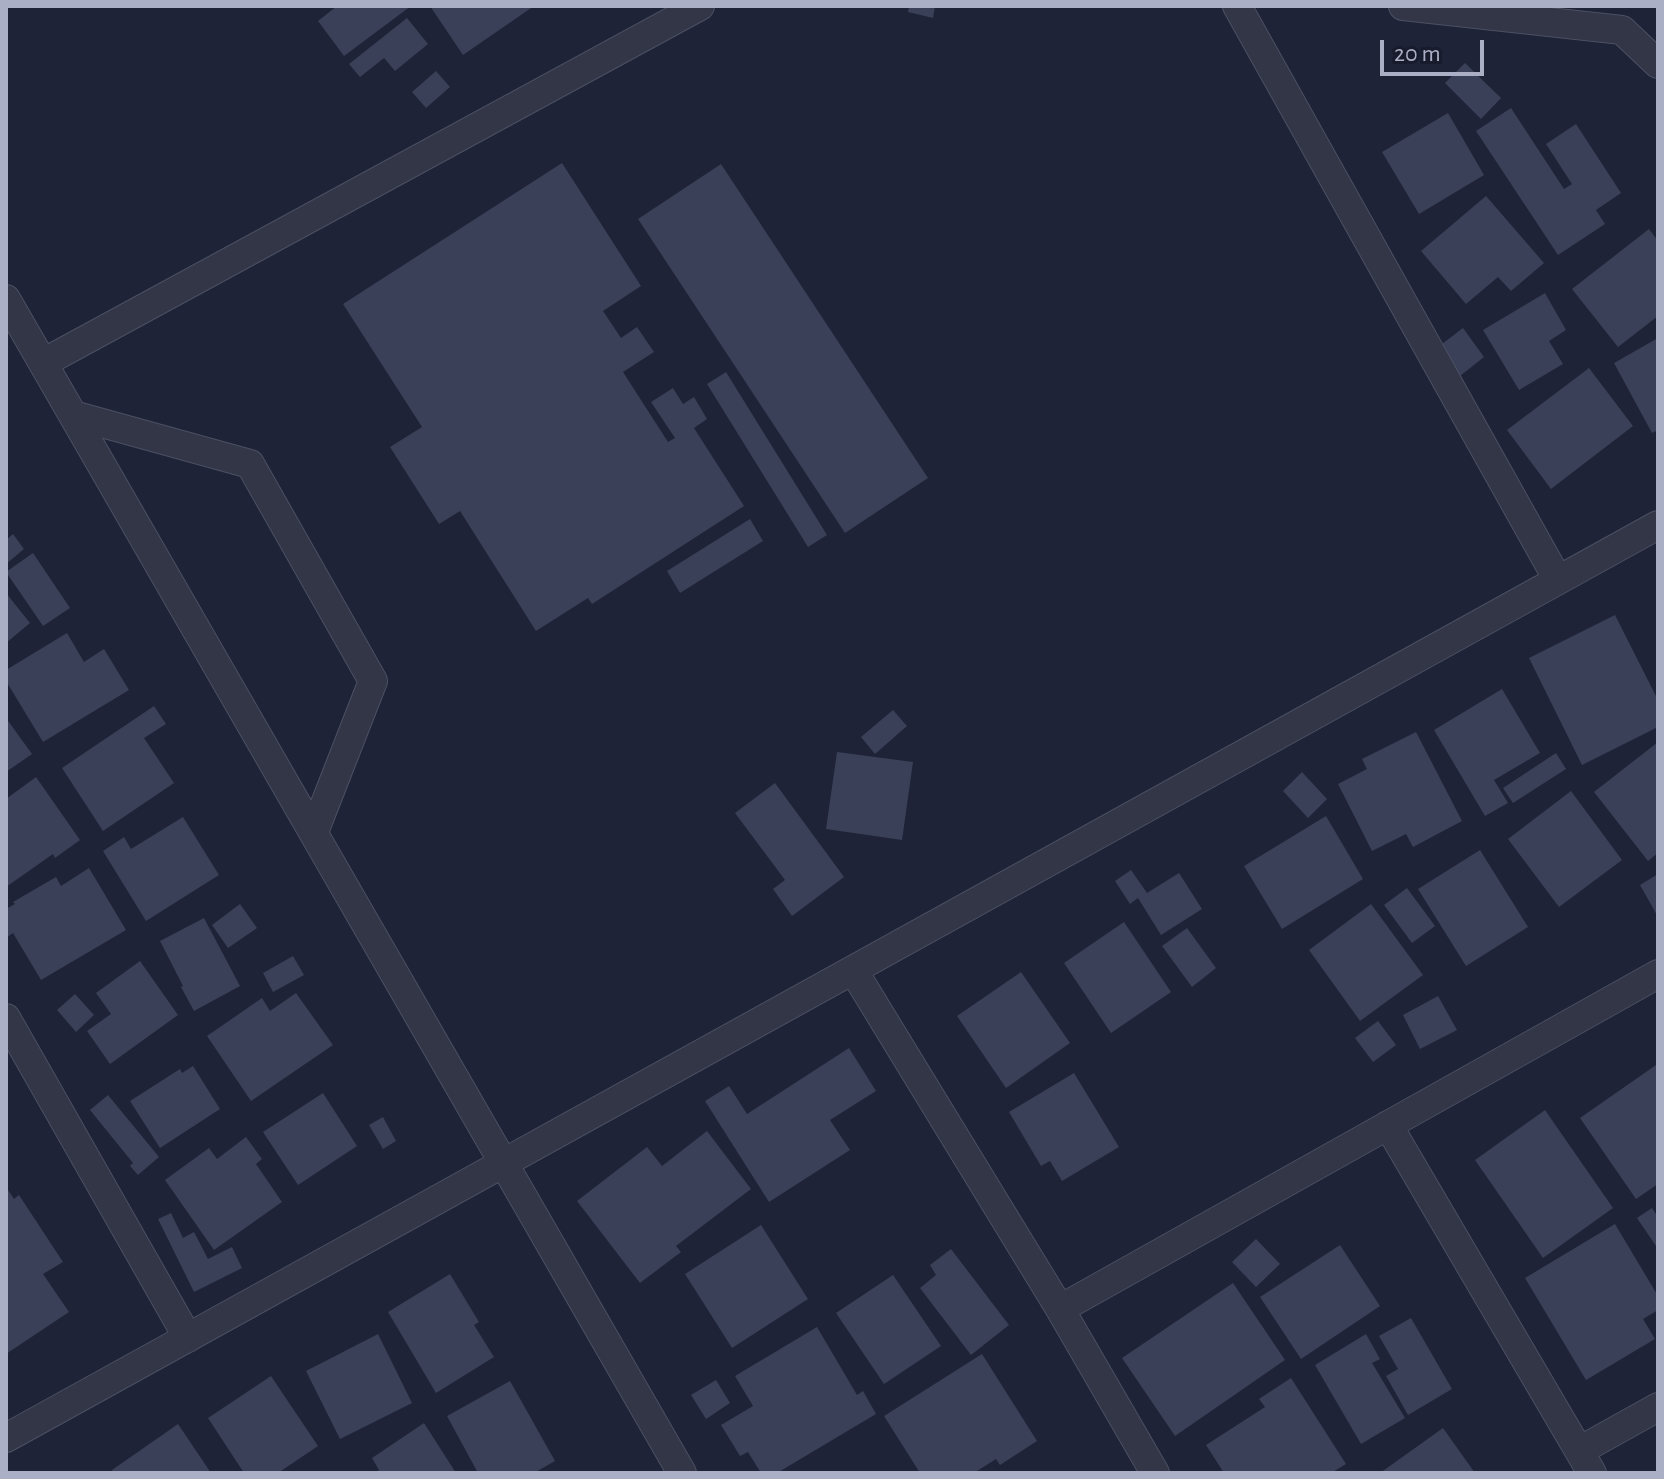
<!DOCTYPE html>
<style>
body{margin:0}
#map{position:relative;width:1664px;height:1479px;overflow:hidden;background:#1e2337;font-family:"Alegreya Sans",sans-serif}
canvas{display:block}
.frame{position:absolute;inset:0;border:8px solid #abafc5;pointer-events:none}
.scale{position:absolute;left:1380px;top:40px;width:104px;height:36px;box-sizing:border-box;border:4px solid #abafc5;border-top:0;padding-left:10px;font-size:24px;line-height:28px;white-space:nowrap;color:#abafc5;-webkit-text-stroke:6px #171b2c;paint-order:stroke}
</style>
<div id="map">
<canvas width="1664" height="1479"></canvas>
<div class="frame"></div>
<div class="scale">20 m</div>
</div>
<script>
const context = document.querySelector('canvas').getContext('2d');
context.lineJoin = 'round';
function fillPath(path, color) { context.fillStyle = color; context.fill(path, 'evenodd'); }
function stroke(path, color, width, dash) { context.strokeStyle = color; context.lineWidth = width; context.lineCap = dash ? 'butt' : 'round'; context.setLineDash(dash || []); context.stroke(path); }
fillPath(new Path2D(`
 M337,6H411L344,56L318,21Z
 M430,6H534L463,55Z
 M909,6H935L933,18L908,12Z
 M407,18L428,44L395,71L384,58L360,77L349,64Z
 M1465,63L1501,98L1481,119L1445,83Z
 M436,71L450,87L426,108L412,92Z
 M1511,108L1564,189L1572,184L1546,144L1576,124L1621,193L1596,210L1605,224L1558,255L1476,131Z
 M1448,113L1484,175L1419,214L1382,152Z
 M562,163L641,286L603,311L621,338L637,327L654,352L623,372L668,442L675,438L651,402L673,388L683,404L694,397L707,419L694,428L744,506L592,604L588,598L536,631L460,511L439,524L390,447L422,427L343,304Z
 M721,164L928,478L845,533L638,219Z
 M1486,196L1544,263L1511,291L1498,277L1466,304L1421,251Z
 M1649,229L1658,241V316L1618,347L1572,289Z
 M1545,293L1566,330L1549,341L1563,364L1519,390L1483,330Z
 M1463,328L1484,357L1460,376L1438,347Z
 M1658,338V430L1652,433L1614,363Z
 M1589,368L1633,426L1551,489L1507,430Z
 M726,372L827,535L808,547L707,384Z
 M750,519L763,541L680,593L667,571Z
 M13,534L24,549L6,564V540Z
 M33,553L70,608L43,626L6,572Z
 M6,593L30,623L6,643Z
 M1615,615L1658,700V727L1582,765L1529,658Z
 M67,633L84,662L104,649L129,690L43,742L6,681V670Z
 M1502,689L1540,753L1494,780L1508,803L1485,816L1434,730Z
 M154,706L166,724L144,738L174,783L103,831L62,768Z
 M893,710L907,726L875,754L861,737Z
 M6,718L32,754L6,772Z
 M1416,732L1462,821L1413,847L1406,834L1372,851L1338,784L1367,769L1362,759Z
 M1658,742V853L1648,861L1594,792Z
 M837,752L913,762L902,840L826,829Z
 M1556,753L1566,769L1513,803L1503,788Z
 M1302,772L1327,799L1308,818L1283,791Z
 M36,777L80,840L55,858L53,854L6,887V799Z
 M775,783L844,877L792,916L773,889L785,880L735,813Z
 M1571,791L1622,860L1559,907L1508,839Z
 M1326,816L1363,879L1282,929L1244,866Z
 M183,817L219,875L146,921L103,851L124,837L131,849Z
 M1480,850L1528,927L1466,966L1418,889Z
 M89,868L126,930L41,980L13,933L6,938V909L15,904L13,902L56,877L61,886Z
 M1131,870L1147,893L1179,873L1202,909L1161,935L1138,898L1130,904L1115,881Z
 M1658,874V917L1640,885Z
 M1407,888L1435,926L1412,943L1384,905Z
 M240,904L257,928L228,948L212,925Z
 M1371,904L1423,975L1360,1021L1309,950Z
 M204,918L240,986L194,1011L181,987L183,986L160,941Z
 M1124,922L1171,992L1111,1033L1064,963Z
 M1187,928L1216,968L1192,987L1162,946Z
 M293,956L304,975L273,992L263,973Z
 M140,961L178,1015L110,1064L87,1031L111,1014L96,993Z
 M1021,972L1070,1043L1006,1088L957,1016Z
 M296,993L333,1045L251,1101L207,1036L262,998L270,1011Z
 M75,994L94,1015L76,1032L57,1010Z
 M1438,996L1457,1030L1420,1049L1403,1015Z
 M1378,1021L1396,1045L1373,1062L1355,1038Z
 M849,1048L876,1091L830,1120L850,1150L769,1202L705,1101L729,1086L747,1114Z
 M1656,1065L1658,1068V1184L1636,1199L1580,1118Z
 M193,1066L220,1109L160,1148L130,1101L180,1069L182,1073Z
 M1074,1073L1119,1147L1062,1181L1050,1161L1041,1166L1009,1112Z
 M323,1093L357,1146L298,1185L263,1132Z
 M108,1095L159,1157L138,1175L130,1166L133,1163L90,1110Z
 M1545,1110L1613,1208L1543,1258L1475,1160Z
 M383,1117L396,1141L383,1149L369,1125Z
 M707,1131L751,1189L676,1246L681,1252L640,1283L577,1201L647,1147L662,1166Z
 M246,1137L262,1159L256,1164L282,1202L214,1250L165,1180L209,1148L217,1159Z
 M6,1187L14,1199L19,1195L63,1262L43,1274L69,1312L6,1354Z
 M1652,1208L1658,1217V1244L1656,1246L1637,1218Z
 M171,1213L183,1238L194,1232L208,1259L232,1247L242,1268L194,1292L158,1219Z
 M1615,1224L1658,1296V1310L1643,1319L1655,1339L1586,1380L1525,1278Z
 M761,1225L808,1299L732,1348L685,1274Z
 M1256,1239L1280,1264L1256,1287L1232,1262Z
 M1340,1245L1380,1306L1301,1359L1260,1297Z
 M951,1249L1009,1325L971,1355L920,1288L936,1275L930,1265Z
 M450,1274L479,1322L474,1325L494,1357L436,1393L388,1312Z
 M893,1275L941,1346L884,1384L836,1313Z
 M1233,1283L1285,1360L1175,1436L1122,1358Z
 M1411,1318L1452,1389L1408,1415L1386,1376L1398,1369L1379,1336Z
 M817,1327L857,1395L863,1391L876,1414L777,1473H761L748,1452L740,1456L721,1425L753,1406L735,1376Z
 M378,1334L412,1403L340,1439L306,1371Z
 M1366,1334L1380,1359L1372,1363L1405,1418L1361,1444L1315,1365Z
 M982,1354L1037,1441L1000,1465L996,1459L974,1473H920L884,1416Z
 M271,1376L318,1446L278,1473H244L208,1418Z
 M1291,1378L1346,1464L1331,1473H1224L1206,1445L1265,1407L1259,1399Z
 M716,1380L730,1403L706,1419L691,1395Z
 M510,1381L555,1461L534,1473H478L447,1416Z
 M424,1423L456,1473H374L379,1470L372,1458Z
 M178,1424L211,1473H114L112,1470Z
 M1443,1428L1475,1473H1380Z`), '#3a4058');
const street = new Path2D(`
 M1237,6L1558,580
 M1403,6L1622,30L1658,64
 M6,299L682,1473
 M43,363L700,6
 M73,415L250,464L373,681L314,832
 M853,970L1060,1309L1155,1473
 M6,1018L188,1338
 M1388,1125L1592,1473
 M1060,1309L1658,974
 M6,1438L1658,525
 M1579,1451L1658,1407`);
stroke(street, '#4c5063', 30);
stroke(street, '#323647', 28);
</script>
